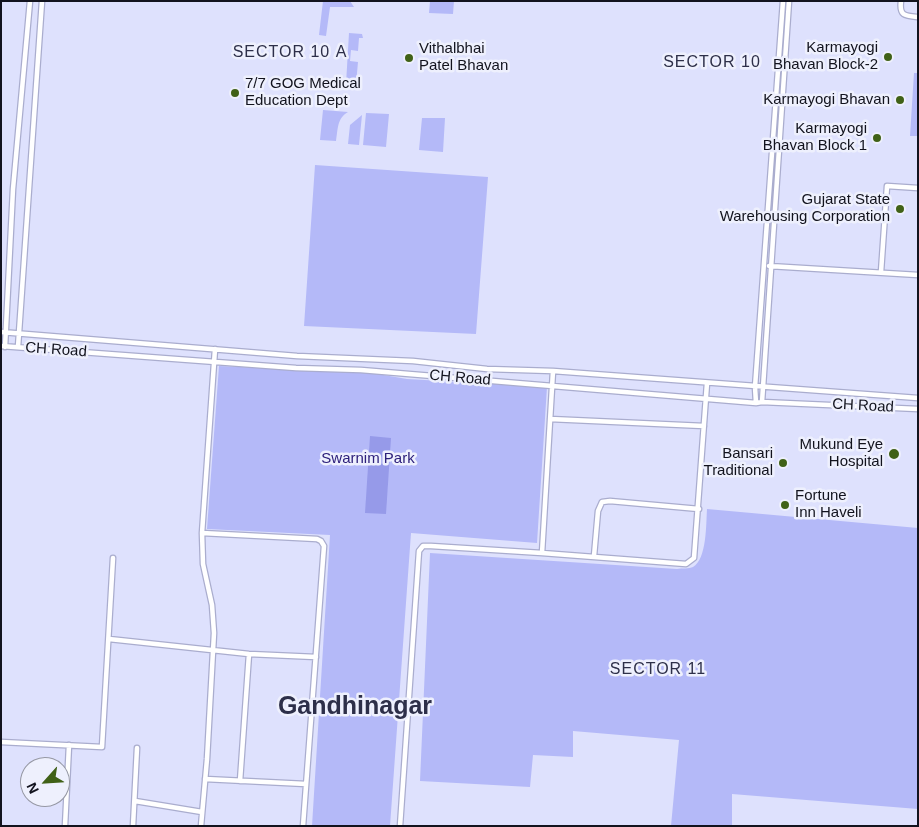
<!DOCTYPE html>
<style>
body{margin:0}
#map{position:relative;width:919px;height:827px;overflow:hidden;background:#dee1fd;font-family:Arial,sans-serif}
canvas{display:block}
.frame{position:absolute;inset:0;border:2px solid #12131e;pointer-events:none}
.north{position:absolute;left:20px;top:757px;width:50px;height:50px;box-sizing:border-box;background:#eef0fd;border:1px solid #9698a4;border-radius:50%;rotate:244deg;font-size:14px;font-weight:700;line-height:20px;text-align:center;color:#12131e}
.north::after{content:'';display:block;margin:auto;width:18px;height:22px;background:#406117;clip-path:polygon(50% 0,100% 100%,50% 72%,0 100%)}
</style>
<div id="map">
<canvas width="919" height="827"></canvas>
<div class="frame"></div>
<div class="north">N</div>
</div>
<script>
const context = document.querySelector('canvas').getContext('2d');
context.lineJoin = 'round';
function fillPath(path, color) { context.fillStyle = color; context.fill(path, 'evenodd'); }
function stroke(path, color, width, dash) { context.strokeStyle = color; context.lineWidth = width; context.lineCap = dash ? 'butt' : 'round'; context.setLineDash(dash || []); context.stroke(path); }
function drawText(font, color, halo, rows, align = 'center') {
  context.font = font + ' Arial,sans-serif'; context.lineWidth = 5; context.setLineDash([]); context.textBaseline = 'middle'; context.strokeStyle = halo; context.fillStyle = color; for (const [text, x, y, turn = 0] of rows) {
    context.save(); context.translate(x, y); context.rotate((+turn || 0) * Math.PI / 180); context.textAlign = isNaN(turn) ? turn : align; if (halo) context.strokeText(text, 0, 0); context.fillText(text, 0, 0); context.restore();
  }
}
fillPath(new Path2D(`
 M323,1H350L354,7H330L326,36L319,35Z
 M430,1H454L453,14L429,13Z
 M349,33L362,34L363,38H359L358,51L351,50L350,61L358,62L356,84L359,86L346,84Z
 M914,73H918V136H910Z
 M323,110L348,112C337,118 338,129 336,141L320,140Z
 M366,113L389,114L386,147L363,145Z
 M362,115L359,145L348,144L350,125Z
 M422,118H445L443,152L419,150Z
 M315,165L488,177L476,334L304,326Z
 M219,366L372,373L407,379L547,387L537,543L411,533L390,826H312L330,535L207,529Z
 M707,509L918,528V809L732,794V826H671L679,740L573,731V757L533,755L530,787L420,781L430,553L677,569C682,568 689,569 693,567C707,559 706,524 707,509Z`), '#b4b9f8');
fillPath(new Path2D(`
 M370,436L391,438L386,514L365,513Z`), '#969ae9');
const minor = new Path2D(`
 M901,1C899,16 905,16 918,17
 M769,266L918,275
 M881,272L887,186L918,188
 M1,332L297,356L413,361L487,369L553,371L918,398
 M1,346L296,368L361,370L756,403L762,402L918,409
 M5,347L13,189L30,1
 M18,347L42,1
 M215,349L202,533L317,539L321,541L324,546L303,826
 M762,402L789,1
 M756,403L755,387L783,1
 M550,419L704,426
 M542,553L686,564L694,558L707,383
 M594,556L598,511L602,502L610,501L699,509
 M109,639L249,654L316,657
 M1,742L102,747L113,558
 M205,779L306,784
 M240,781L249,654
 M135,801L202,812
 M65,826L69,745
 M133,826L137,748
 M201,826L207,759L214,633L212,605L203,564L202,533
 M400,826L419,551L423,546H431L542,553L553,371`);
stroke(minor, '#aaadce', 7);
stroke(minor, '#fff', 4.5);
for (const [x, y, r, color] of [
 [888,57,5,"#406117"],
 [409,58,5,"#406117"],
 [235,93,5,"#406117"],
 [900,100,5,"#406117"],
 [877,138,5,"#406117"],
 [900,209,5,"#406117"],
 [894,454,6,"#406117"],
 [783,463,5,"#406117"],
 [785,505,5,"#406117"]
]) { const dot = new Path2D(); dot.arc(x, y, r, 0, 2 * Math.PI); context.fillStyle = color; context.fill(dot); stroke(dot, '#eef0fd', 2); }
drawText('15px', '#12131e', '#eef0fd', [
 ["Karmayogi",878,48],
 ["Bhavan Block-2",878,65],
 ["Vithalbhai",419,49,"left"],
 ["Patel Bhavan",419,66,"left"],
 ["7/7 GOG Medical",245,84,"left"],
 ["Education Dept",245,101,"left"],
 ["Karmayogi Bhavan",890,100],
 ["Karmayogi",867,129],
 ["Bhavan Block 1",867,146],
 ["Gujarat State",890,200],
 ["Warehousing Corporation",890,217],
 ["Mukund Eye",883,445],
 ["Hospital",883,462],
 ["Bansari",773,454],
 ["Traditional",773,471],
 ["Fortune",795,496,"left"],
 ["Inn Haveli",795,513,"left"]
], 'right');
drawText('15px', '#12131e', '#eef0fd', [
 ["CH Road",56,350,4],
 ["CH Road",460,378,5],
 ["CH Road",863,406,3]
]);
drawText('15px', '#2d207b', '#eef0fd', [
 ["Swarnim Park",368,459]
]);
context.letterSpacing = '1px';
drawText('16px', '#2d2f49', '#eef0fd', [
 ["SECTOR 10 A",290,53],
 ["SECTOR 10",712,63],
 ["SECTOR 11",658,670]
]);
context.letterSpacing = '0px';
drawText('bold 25px', '#2d2f49', '#eef0fd', [
 ["Gandhinagar",355,707]
]);
</script>
